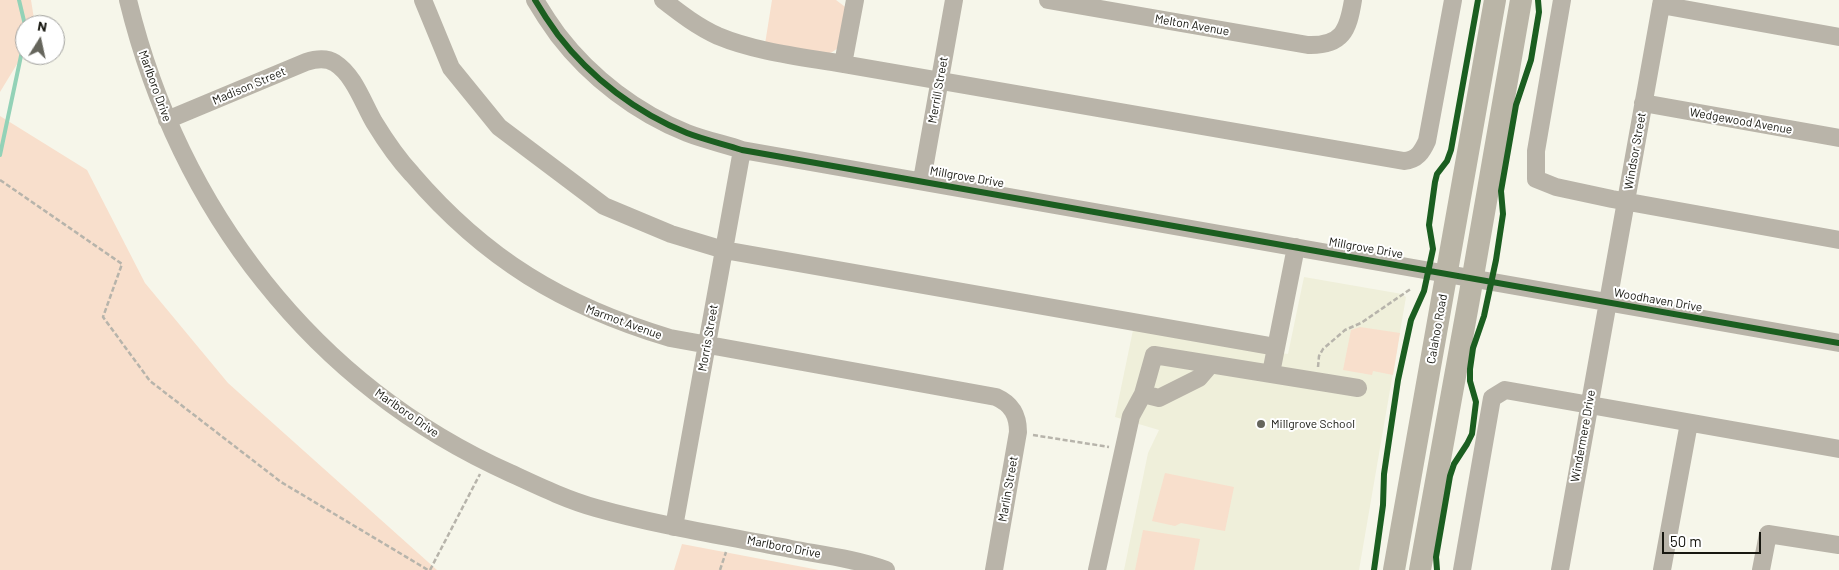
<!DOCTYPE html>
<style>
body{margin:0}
#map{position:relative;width:1839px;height:570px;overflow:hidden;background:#f6f6ea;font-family:Barlow,sans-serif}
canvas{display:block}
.north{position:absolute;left:15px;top:15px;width:50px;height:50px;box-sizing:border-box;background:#fff;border:1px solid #a2a29f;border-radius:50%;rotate:10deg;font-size:14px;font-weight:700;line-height:20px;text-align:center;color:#171710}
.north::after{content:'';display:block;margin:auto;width:18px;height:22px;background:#65655c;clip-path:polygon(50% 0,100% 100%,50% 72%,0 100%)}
.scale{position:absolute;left:1662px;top:532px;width:99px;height:22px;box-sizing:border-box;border:2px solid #171710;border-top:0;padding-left:6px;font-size:15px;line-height:18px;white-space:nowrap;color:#171710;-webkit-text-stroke:4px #fff;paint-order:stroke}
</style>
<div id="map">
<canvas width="1839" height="570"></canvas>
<div class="north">N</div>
<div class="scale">50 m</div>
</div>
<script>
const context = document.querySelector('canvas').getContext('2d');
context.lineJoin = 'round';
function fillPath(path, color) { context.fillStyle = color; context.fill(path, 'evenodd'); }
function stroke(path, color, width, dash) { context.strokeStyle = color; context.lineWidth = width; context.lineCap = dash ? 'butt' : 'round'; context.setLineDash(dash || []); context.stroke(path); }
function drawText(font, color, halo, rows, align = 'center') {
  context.font = font + ' Barlow,sans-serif'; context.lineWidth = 4; context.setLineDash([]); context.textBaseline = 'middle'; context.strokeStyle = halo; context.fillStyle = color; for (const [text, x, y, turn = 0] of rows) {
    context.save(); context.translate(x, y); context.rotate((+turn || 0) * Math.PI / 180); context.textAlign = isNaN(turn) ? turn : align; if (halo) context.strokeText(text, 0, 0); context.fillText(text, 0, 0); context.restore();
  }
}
fillPath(new Path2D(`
 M1304,277L1402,294L1406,297L1359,570H1124L1148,453L1159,430L1115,417L1133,330L1288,354Z`), '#efefda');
fillPath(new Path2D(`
 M0,0H31L35,25H25V51L0,92Z
 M772,0H836L848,9C845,27 847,51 825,54L765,44Z
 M0,116L87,170L145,283L228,383L437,570H0Z
 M1360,327L1400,333L1393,375L1373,371L1372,375L1343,370L1351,330Z
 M1165,473L1234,487L1225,531L1181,523L1175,526L1152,521Z
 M1143,530L1200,539L1194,570H1135Z
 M682,544L819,570H674Z`), '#f8dfcc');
stroke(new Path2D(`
 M19,0L25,25
 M0,155L25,37V28`), '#93d2b7', 4);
stroke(new Path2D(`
 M0,180L122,264L103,317L150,381L281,482L428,570
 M1318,367L1319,356L1323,349L1345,330L1361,323L1412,288
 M1033,435L1109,447
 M430,570L480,474
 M720,570L726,552`), '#b7b4ab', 2.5, [5, 2.5]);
stroke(new Path2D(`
 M128,0C179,209 312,384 510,473C538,486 567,500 596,508C660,526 726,536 791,549C823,555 856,559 886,570
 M423,0L451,68L499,127L604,206L671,234L724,250L1276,347
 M535,0C542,12 550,24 558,35C591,78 637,113 687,133C705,140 724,144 742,150L1839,343
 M663,0C681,14 698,27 718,36C756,52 803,57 843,64L1404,161C1417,160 1422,152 1427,141L1453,0
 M1048,0L1308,45C1342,46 1348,31 1353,0
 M1562,0L1536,151V179L1556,187L1612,199L1839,240
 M1661,5L1839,37
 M843,64L855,0
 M1643,103L1839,138
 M167,120L306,62C315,59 326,57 335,63C354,75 363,103 374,122C385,140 398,159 412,174C485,259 563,306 670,338L996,397C1012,404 1018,415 1018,432L994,570
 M922,180L954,0
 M1271,373L1296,247
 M1143,394L1159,398L1199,378L1211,364
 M674,527L742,150
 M1097,570L1131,416L1143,394L1154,355L1358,388
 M1462,570L1492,398L1505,390L1839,449
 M1560,570L1662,0
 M1662,570L1689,423
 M1761,570L1768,534L1839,545`), '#b9b4a9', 18);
stroke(new Path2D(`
 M1394,570L1495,0
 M1420,570L1469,299L1521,0`), '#bab5a7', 22);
stroke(new Path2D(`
 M535,0C542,12 550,24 558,35C591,78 637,113 687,133C705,140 724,144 742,150L1839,343
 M1374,570L1383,505L1384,474L1398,380L1411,320L1424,291L1433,249L1429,225L1435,182L1437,174L1447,161L1451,150L1478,0
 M1437,570L1436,557L1450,476L1454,464L1467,444L1472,434L1476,402L1470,381V369L1473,348L1484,316L1496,260L1503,214L1501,191L1516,105L1531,60L1539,12L1538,0`), '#1b5e20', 6);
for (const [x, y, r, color] of [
 [1261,424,5,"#65655c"]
]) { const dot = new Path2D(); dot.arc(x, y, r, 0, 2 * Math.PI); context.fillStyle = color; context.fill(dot); stroke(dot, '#fff', 2); }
drawText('12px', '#171710', '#fff', [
 ["Melton Avenue",1192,25,10],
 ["Marlboro Drive",155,86,70],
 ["Madison Street",249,86,-23],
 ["Merrill Street",938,90,-80],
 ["Wedgewood Avenue",1741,121,10],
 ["Windsor Street",1635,151,-80],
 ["Millgrove Drive",967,177,10],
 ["Millgrove Drive",1366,248,10],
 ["Woodhaven Drive",1658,300,10],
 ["Marmot Avenue",624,322,20],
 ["Calahoo Road",1437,329,-80],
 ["Morris Street",708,338,-80],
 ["Marlboro Drive",407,413,35],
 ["Windermere Drive",1583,436,-80],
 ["Marlin Street",1008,489,-80],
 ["Marlboro Drive",784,547,11]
]);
drawText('12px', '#171710', '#fff', [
 ["Millgrove School",1271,424]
], 'left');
</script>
